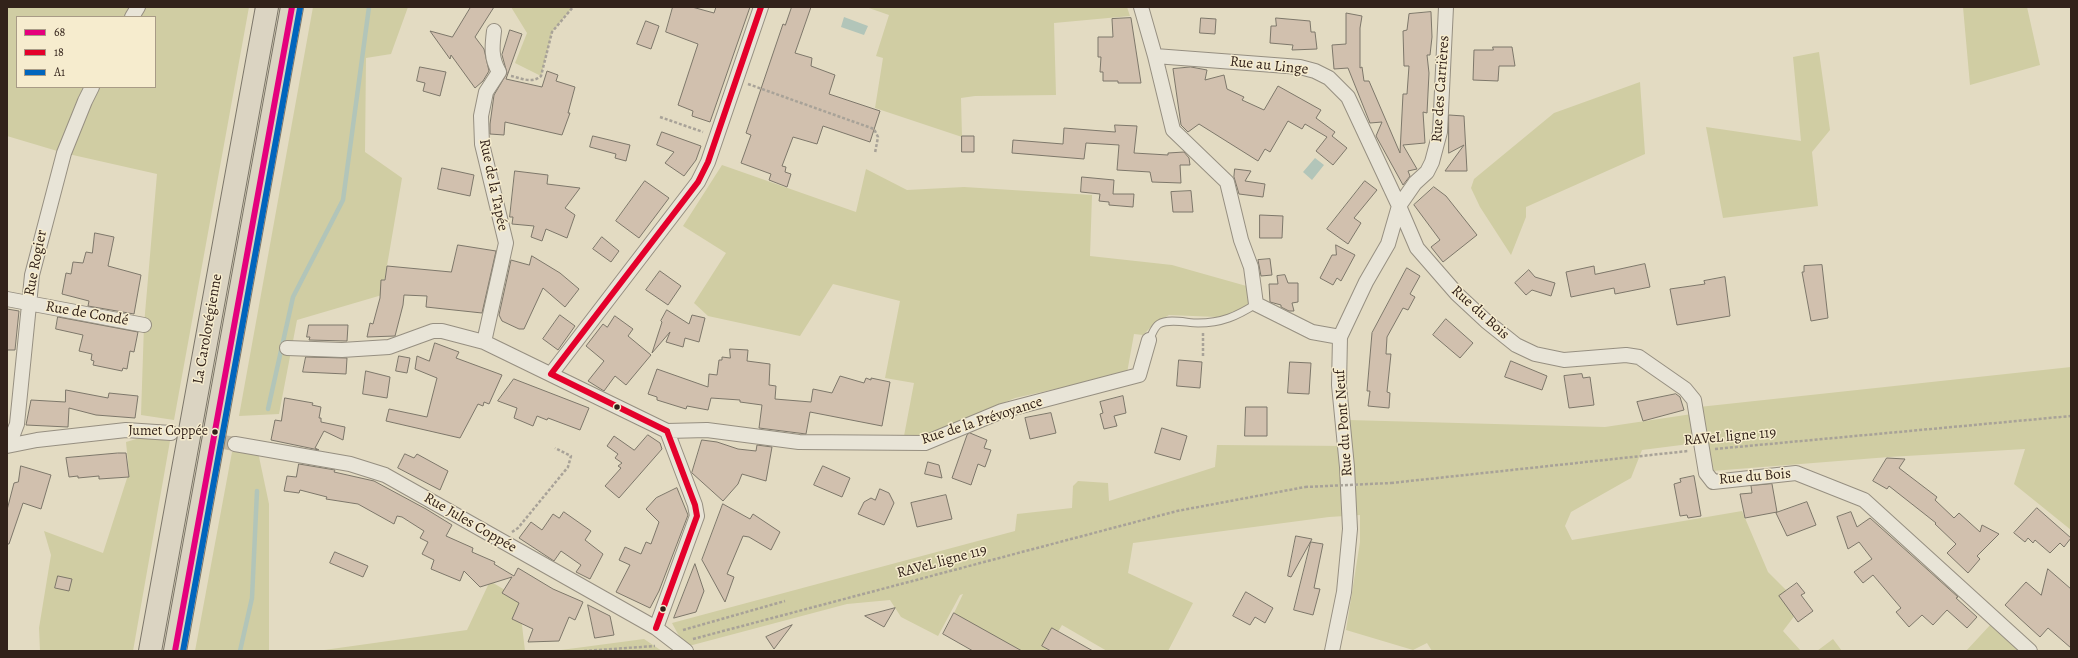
<!DOCTYPE html>
<meta charset="utf-8">
<style>
body{margin:0}
#map{position:relative;width:2078px;height:658px;overflow:hidden;background:#e3dbc2;font-family:Alegreya,serif}
canvas{display:block}
.frame{position:absolute;inset:0;border:8px solid #32221a;pointer-events:none}
.legend{position:absolute;left:16px;top:16px;width:140px;height:72px;box-sizing:border-box;background:#f6ecce;border:1px solid #a89b86;margin:0;padding:5px 7px;list-style:none;font-size:12px;color:#32221a}
.legend li{display:flex;align-items:center;gap:8px;height:20px}
.legend b{width:20px;border:1px solid #a89b86}
</style>
<div id="map">
<canvas width="2078" height="658"></canvas>
<div class="frame"></div>
<ul class="legend">
<li><b style="height:5px;background:#e5007d"></b>68</li>
<li><b style="height:5px;background:#e4002b"></b>18</li>
<li><b style="height:5px;background:#0065bd"></b>A1</li>
</ul>
</div>
<script>
const context = document.querySelector('canvas').getContext('2d');
context.lineJoin = 'round';
function fillPath(path, color) { context.fillStyle = color; context.fill(path, 'evenodd'); }
function stroke(path, color, width, dash) { context.strokeStyle = color; context.lineWidth = width; context.lineCap = dash ? 'butt' : 'round'; context.setLineDash(dash || []); context.stroke(path); }
function drawText(font, color, halo, rows, align = 'center') {
  context.font = font + ' Alegreya,serif'; context.lineWidth = 3; context.setLineDash([]); context.textBaseline = 'middle'; context.strokeStyle = halo; context.fillStyle = color; for (const [text, x, y, turn = 0] of rows) {
    context.save(); context.translate(x, y); context.rotate((+turn || 0) * Math.PI / 180); context.textAlign = isNaN(turn) ? turn : align; if (halo) context.strokeText(text, 0, 0); context.fillText(text, 0, 0); context.restore();
  }
}
fillPath(new Path2D(`
 M7,7H249L174,420L141,415L144,325L157,174L64,153L7,136ZM17,17H155V87H17Z
 M313,7H408L391,54L366,58L365,152L402,178L382,295L297,320L279,414L239,416Z
 M511,7H573L552,32L541,76L515,63L527,33Z
 M866,7H1127L1130,16L1054,23L1056,95L975,96L961,98L962,137L875,108L883,58L876,56L889,15Z
 M1963,7H2027L2040,65L1970,85Z
 M1819,52L1830,130L1812,152L1818,206L1723,218L1706,127L1801,141L1793,57Z
 M1640,82L1645,154L1526,207V217L1511,255L1480,207L1471,188L1474,179L1554,113Z
 M722,165L856,212L866,169L907,190L964,187L1092,195L1090,256L1172,265L1250,287L1252,303L1234,314L1217,317L1169,315L1154,324L1143,335L1134,334L1127,373L1015,398L929,434L916,437L904,436L914,383L885,378L900,301L833,284L800,336L708,316L694,303L726,253L683,226Z
 M2071,367V530L2014,484L2025,449L1889,457L1712,471L1699,407Z
 M1692,414L1697,443L1642,450L1631,478L1571,512L1565,526L1572,540L1742,511L1768,572L1802,606L1783,631L1801,651H1432L1427,643L1413,650L1346,630L1360,542V515L1329,517L1133,543L1128,573L1193,603L1168,651H1107L1062,625L1047,651H1011L954,613L963,594L960,595L938,636L901,617L890,600L847,604L685,647L672,623L1015,531L1017,514L1072,508L1073,486L1078,481L1108,483L1109,501L1215,467L1217,445L1350,446L1348,420L1605,427Z
 M143,437L170,441L133,651H40L39,628L51,555L44,531L103,553L129,472L126,442Z
 M232,452H258L269,504V651H195Z
 M490,581L523,601L522,625L525,651L561,650L644,639L662,651H317L467,630Z
 M1992,623L2021,649L2019,651H1966Z
 M1833,639L1842,651H1817Z`), '#d0cda3');
fillPath(new Path2D(`
 M844,17L868,26L864,35L841,27Z
 M1315,158L1324,165L1312,180L1303,172Z`), '#b2c5b9');
stroke(new Path2D(`
 M268,409L293,297L343,200L369,7
 M240,651L252,598L257,491`), '#b2c5b9', 4.5);
const building = new Path2D(`
 M471,7H494L475,37L484,49L489,71L483,81L475,88L451,55L450,59L430,31L452,37Z
 M673,7H692L714,13L716,7H750L710,122L692,116L693,111L678,105L698,44L666,32Z
 M792,7H811L795,53L812,58L811,66L835,75L829,94L880,111L870,142L823,126L817,144L793,137L782,166L786,167L785,172L791,174L787,187L769,180L771,174L741,163L751,135L746,133L783,24L785,25Z
 M1431,12L1432,37L1430,55H1427L1429,73L1427,113L1423,112L1425,143L1403,145L1417,169L1408,171L1410,176L1403,185L1376,136L1382,122L1370,123L1348,68L1334,69L1332,45L1346,44V13L1362,16L1360,28V68L1362,67L1364,81H1369L1400,153L1403,94H1407L1409,66H1404L1403,31L1407,30L1409,14Z
 M1131,18L1141,83H1118V81H1103V72H1100L1101,57H1098V37H1113L1112,19Z
 M1201,18L1216,19L1215,34L1200,33Z
 M1276,18L1310,21L1311,32H1315L1317,49L1292,50L1293,45L1270,43L1271,26H1276Z
 M646,21L659,26L651,49L637,44Z
 M510,30L522,34L506,79L542,87L547,71L558,75L556,81L575,87L568,113H570L562,135L505,122L504,135L490,134V124L494,95L507,73L502,55Z
 M1493,47H1512L1515,66H1499L1498,81L1473,80L1474,50H1493Z
 M420,67L446,72L440,96L423,91L425,83L417,81Z
 M1191,67L1207,70L1205,80L1224,75L1227,89L1244,97L1242,100L1264,110L1278,86L1321,110L1316,118L1335,132L1332,136L1347,148L1333,165L1316,151L1327,137L1305,124L1302,129L1288,121L1270,152L1265,149L1258,161L1199,124L1188,132L1181,125L1173,69Z
 M1449,115L1464,116L1467,171H1445L1464,145L1449,153Z
 M1115,125L1137,126L1134,153L1168,155V153L1184,152L1189,158L1190,165H1180L1181,183L1152,182L1150,172L1117,170L1119,145L1086,143L1084,159L1012,153L1013,140L1063,144L1064,128L1115,132Z
 M662,132L701,146L696,160L684,176L665,163L674,152L657,145Z
 M593,136L630,145L626,161L615,158L616,154L590,147Z
 M962,136H974V152H962Z
 M442,168L474,175L470,196L438,189Z
 M1235,169L1251,171L1245,181L1265,184L1263,197L1239,194L1234,177Z
 M515,171L548,175L547,184L580,188L565,208L575,215L567,238L546,229L542,241L531,237L534,226L512,224L513,217H510Z
 M1082,177L1114,180L1113,194H1134L1133,207L1109,205V202L1099,201L1100,194L1081,192Z
 M645,181L669,198L639,238L616,221Z
 M1365,181L1377,190L1354,218L1361,223L1348,244L1327,229Z
 M1434,187L1446,196L1477,235L1443,262L1431,247L1440,240L1414,205Z
 M1191,191L1193,212H1173L1171,192Z
 M1260,215L1283,216L1282,238H1260Z
 M95,233L114,237L108,266L141,275L134,314L88,306L89,301L62,294L66,273L71,274L73,262L83,263L86,252L92,253Z
 M602,237L619,251L611,262L593,249Z
 M458,245L496,251L482,313L426,307L427,296L404,295L403,305L395,336L367,337L370,323L373,324L380,298L381,280H385L387,266L451,272Z
 M1336,245L1355,255L1341,281L1337,278L1333,285L1320,278L1332,255H1336Z
 M532,256L560,273L579,289L565,307L543,288L524,329H519L502,321L499,315L511,260L529,265Z
 M1270,259L1272,275L1261,276L1258,260Z
 M1645,264L1650,287L1615,294L1614,288L1571,297L1566,272L1594,266L1595,274Z
 M1822,265L1828,318L1811,321L1802,272H1804V266Z
 M1407,268L1420,276L1410,294L1415,297L1408,310L1403,308L1387,337L1386,354H1391L1387,392L1390,393L1389,408L1368,406L1370,391H1367L1372,333Z
 M1529,270L1535,277L1555,283L1551,296L1532,290L1526,295L1515,283Z
 M660,271L681,286L668,305L646,290Z
 M1285,275L1288,283H1298V302L1292,303L1294,311H1289L1281,307V305L1270,302L1269,284H1278L1277,276Z
 M1725,277L1730,316L1677,325L1670,289L1705,284L1704,281Z
 M7,309L19,311L15,350H7Z
 M667,310L689,324L692,315L705,318L699,342L685,338L683,347L666,342L670,332L652,353L662,322L661,321Z
 M560,315L575,326L558,350L543,339Z
 M615,316L633,329L628,336L651,355L626,385L615,376L604,391L588,381L604,361L586,346L603,324L607,327Z
 M58,317L138,332L134,352L130,351L127,369L123,368L122,371L93,365L94,361L91,360L92,354L79,351L83,335L56,329Z
 M1446,319L1473,343L1460,358L1433,335Z
 M309,325H348L347,341L309,340L310,337H307Z
 M435,343L459,352L456,358L502,375L489,404L484,402L483,406L478,404L460,438L386,421L389,409L427,417L437,378L415,369L417,356L429,361Z
 M730,349L748,350L747,361L770,364L769,385L776,386L775,399L811,402L813,389L832,393L840,376L864,383L866,378L871,380V378L890,382L882,426L810,412L806,434L759,428L762,405L740,402V400L711,398L708,410L687,406L686,409L657,400V397L648,394L657,369L708,387L709,374L717,375L719,360H722V357L730,358Z
 M399,356L410,358L407,373L396,371Z
 M306,357L347,358L346,374L303,372Z
 M1179,360L1202,362L1200,388L1177,386Z
 M1511,361L1547,376L1542,390L1505,377Z
 M1290,362L1311,363L1309,394L1288,393Z
 M366,371L390,377L387,398L363,394Z
 M1582,374L1583,378L1590,377L1594,405L1569,408L1564,376Z
 M514,379L589,408L580,430L548,418L547,420L537,416L533,426L514,418L517,408L498,401Z
 M66,390L108,398L109,393L138,396L135,418L96,415L69,408L68,427L26,425L31,400L65,402Z
 M1676,394L1680,397L1684,410L1643,421L1637,402Z
 M1123,396L1126,413L1114,416L1117,426L1104,429L1100,414L1103,413L1100,402Z
 M285,398L313,403L312,405L321,407L319,418H321V422L345,427L343,440L324,431L315,448L319,450L271,440L275,420L281,421Z
 M1246,407H1267V436H1245Z
 M1051,413L1056,433L1030,439L1025,418Z
 M1162,428L1187,436L1180,460L1155,453Z
 M970,433L987,440L984,448L991,450L985,467L978,464L971,485L952,478L967,435Z
 M648,435L660,443L662,449L619,498L605,486L621,468L618,466L622,463L615,458L618,454L607,446L614,436L634,450Z
 M702,440L717,442L738,449L756,451L757,445L772,447L766,481L742,474L738,484L723,501L692,473Z
 M118,453H126L129,477L99,479V476L78,478V476L69,477L66,458Z
 M405,454L414,458L417,454L448,471L440,490L398,468Z
 M1887,458L1905,459L1899,468L1937,497L1935,500L1954,518L1959,513L1980,532L1982,525L1999,534L1977,556L1980,559L1968,573L1947,553L1956,544L1935,524L1936,523L1889,486L1887,489L1873,481Z
 M928,462L939,465L942,478L925,474Z
 M299,464L335,470L334,472L374,481L426,509L452,525L446,536L473,548L472,552L495,562L494,564L514,576L518,568L553,589L583,602L575,620L569,617L559,641L528,642L533,629L512,619L519,603L502,593L512,577L480,587L464,571L460,581L431,569L434,560L422,554L428,542L420,538L424,531L402,517L397,516L394,524L358,504L326,499L327,497L300,490L299,493L284,491L287,476L296,477Z
 M21,466L51,475L41,509L23,503L9,544H7V510L14,483L18,482Z
 M823,466L850,478L842,497L814,485Z
 M1694,476L1701,516L1688,518L1687,515L1680,516L1674,484L1681,482L1680,479Z
 M1772,484L1777,512L1745,518L1740,494L1752,493L1751,486Z
 M677,488L688,515L659,591L650,608L616,592L630,565L619,560L625,547L641,554L646,542L651,544L659,522L646,509L656,498Z
 M880,489L889,493L894,503L884,525L858,514L864,502L871,498L875,500Z
 M946,495L952,519L917,527L911,503Z
 M1807,502L1816,525L1787,536L1776,513Z
 M723,504L750,519L753,514L780,532L771,550L749,537L743,536L727,574L734,577L725,602L702,560Z
 M2037,508L2071,538L2064,547L2060,543L2050,553L2035,540L2033,543L2028,538L2025,542L2014,533Z
 M564,512L591,531L585,540L603,554L590,579L576,572L581,565L561,551L554,561L519,538L531,522L542,530L553,514L559,518Z
 M1851,512L1857,527L1870,518L1958,597L1956,598L1977,617L1967,628L1947,610L1933,625L1922,615L1909,627L1896,612L1901,608L1873,575L1863,583L1854,572L1872,559L1859,542L1848,549L1837,517Z
 M1296,536L1312,539L1291,577L1288,576Z
 M1311,542L1323,544L1314,588L1320,589L1313,615L1294,610Z
 M335,552L368,566L363,577L330,563Z
 M695,564L704,591L696,612L674,618Z
 M2048,569L2071,589V648L2048,628L2040,637L2005,605L2026,582L2041,595Z
 M58,576L72,579L69,591L55,588Z
 M1797,583L1805,593L1801,595L1813,611L1798,622L1779,596Z
 M1246,592L1273,608L1265,623L1255,617L1250,625L1233,616Z
 M588,605L610,616L614,635L595,638Z
 M895,608L884,627L865,616Z
 M954,613L1022,651H973L943,634Z
 M792,625L774,649L766,637Z
 M1052,628L1093,651H1051L1042,646Z`);
fillPath(building, '#d1c0ae');
stroke(building, '#7d776a', 1);
stroke(new Path2D(`
 M181,435L235,444`), '#c0b6a0', 14, [14, 7]);
const service = new Path2D(`
 M1149,340C1152,335 1154,327 1159,324C1169,318 1187,323 1198,323C1222,323 1237,316 1256,304`);
const minor = new Path2D(`
 M1141,7L1155,56L1173,130L1227,182L1241,240L1251,267L1256,304L1312,332L1340,337
 M132,17L138,7
 M1155,56L1300,67L1315,71L1329,78L1348,97L1399,206L1417,248L1457,294L1486,321L1516,345L1535,354L1564,360L1626,355L1639,357L1685,389L1694,400L1706,473L1713,482L1796,473L1864,500L2030,651
 M7,299L144,325
 M484,342L506,243L482,144L481,116L486,92L499,72C491,58 492,47 494,31
 M287,348L342,350L389,347L433,331H442L484,342L667,431L707,430L799,442L925,443L1002,411L1139,375L1149,340
 M551,374L698,182L708,162L761,7
 M235,444L350,464L385,475L656,628L686,651
 M9,445L17,424L32,275L64,153L85,101L92,87
 M7,446L37,440L126,430L171,433
 M656,628L697,516L695,505L667,431
 M1332,651L1344,592L1350,529L1347,467L1339,385L1340,337L1366,282L1388,244L1399,206L1415,183L1427,172L1432,162L1440,132L1446,7`);
const motorway = new Path2D(`
 M150,651L267,7
 M175,651L292,7`);
stroke(service, '#968f81', 9);
stroke(minor, '#968f81', 16);
stroke(motorway, '#7d776a', 24);
stroke(new Path2D(`
 M511,76C521,78 532,84 541,76L552,32L573,7
 M748,84L874,129L878,137L875,153
 M660,117L703,132
 M1203,356V333
 M1715,449L2071,416
 M1391,483L1688,451
 M512,532L518,528L568,467L571,456L555,448
 M683,630L785,601
 M693,639L1177,511L1305,487
 M584,651L655,646`), '#a8a298', 2.5, [3, 2]);
stroke(service, '#e8e4d7', 7);
stroke(minor, '#e8e4d7', 14);
stroke(motorway, '#dbd4c2', 22);
stroke(new Path2D(`
 M1305,487L1391,483`), '#a8a298', 2.5, [3, 2]);
stroke(new Path2D(`
 M175,651L292,7`), '#e5007d', 6);
stroke(new Path2D(`
 M551,374L698,182L708,162L761,7
 M551,374L667,431
 M656,628L697,516L695,505L667,431`), '#e4002b', 6);
stroke(new Path2D(`
 M183,651L300,8`), '#0065bd', 6);
for (const [x, y, r, color] of [
 [617,407,3.5,"#32221a"],
 [215,432,3.5,"#32221a"],
 [663,609,3.5,"#32221a"]
]) { const dot = new Path2D(); dot.arc(x, y, r, 0, 2 * Math.PI); context.fillStyle = color; context.fill(dot); stroke(dot, '#f6ecce', 1.5); }
drawText('14px', '#32221a', '#f6ecce', [
 ["Jumet Coppée",208,432]
], 'right');
drawText('15px', '#32221a', '#f6ecce', [
 ["Rue au Linge",1269,66,6],
 ["Rue des Carrières",1441,89,-86],
 ["Rue de la Tapée",493,185,78],
 ["Rue Rogier",36,263,-79],
 ["Rue du Bois",1480,313,42],
 ["Rue de Condé",87,314,10],
 ["La Carolorégienne",208,329,-80],
 ["Rue de la Prévoyance",982,421,-18],
 ["Rue du Pont Neuf",1344,423,-94],
 ["RAVeL ligne 119",1730,437,-5],
 ["Rue du Bois",1755,477,-5],
 ["Rue Jules Coppée",470,523,30],
 ["RAVeL ligne 119",942,562,-15]
]);
</script>
